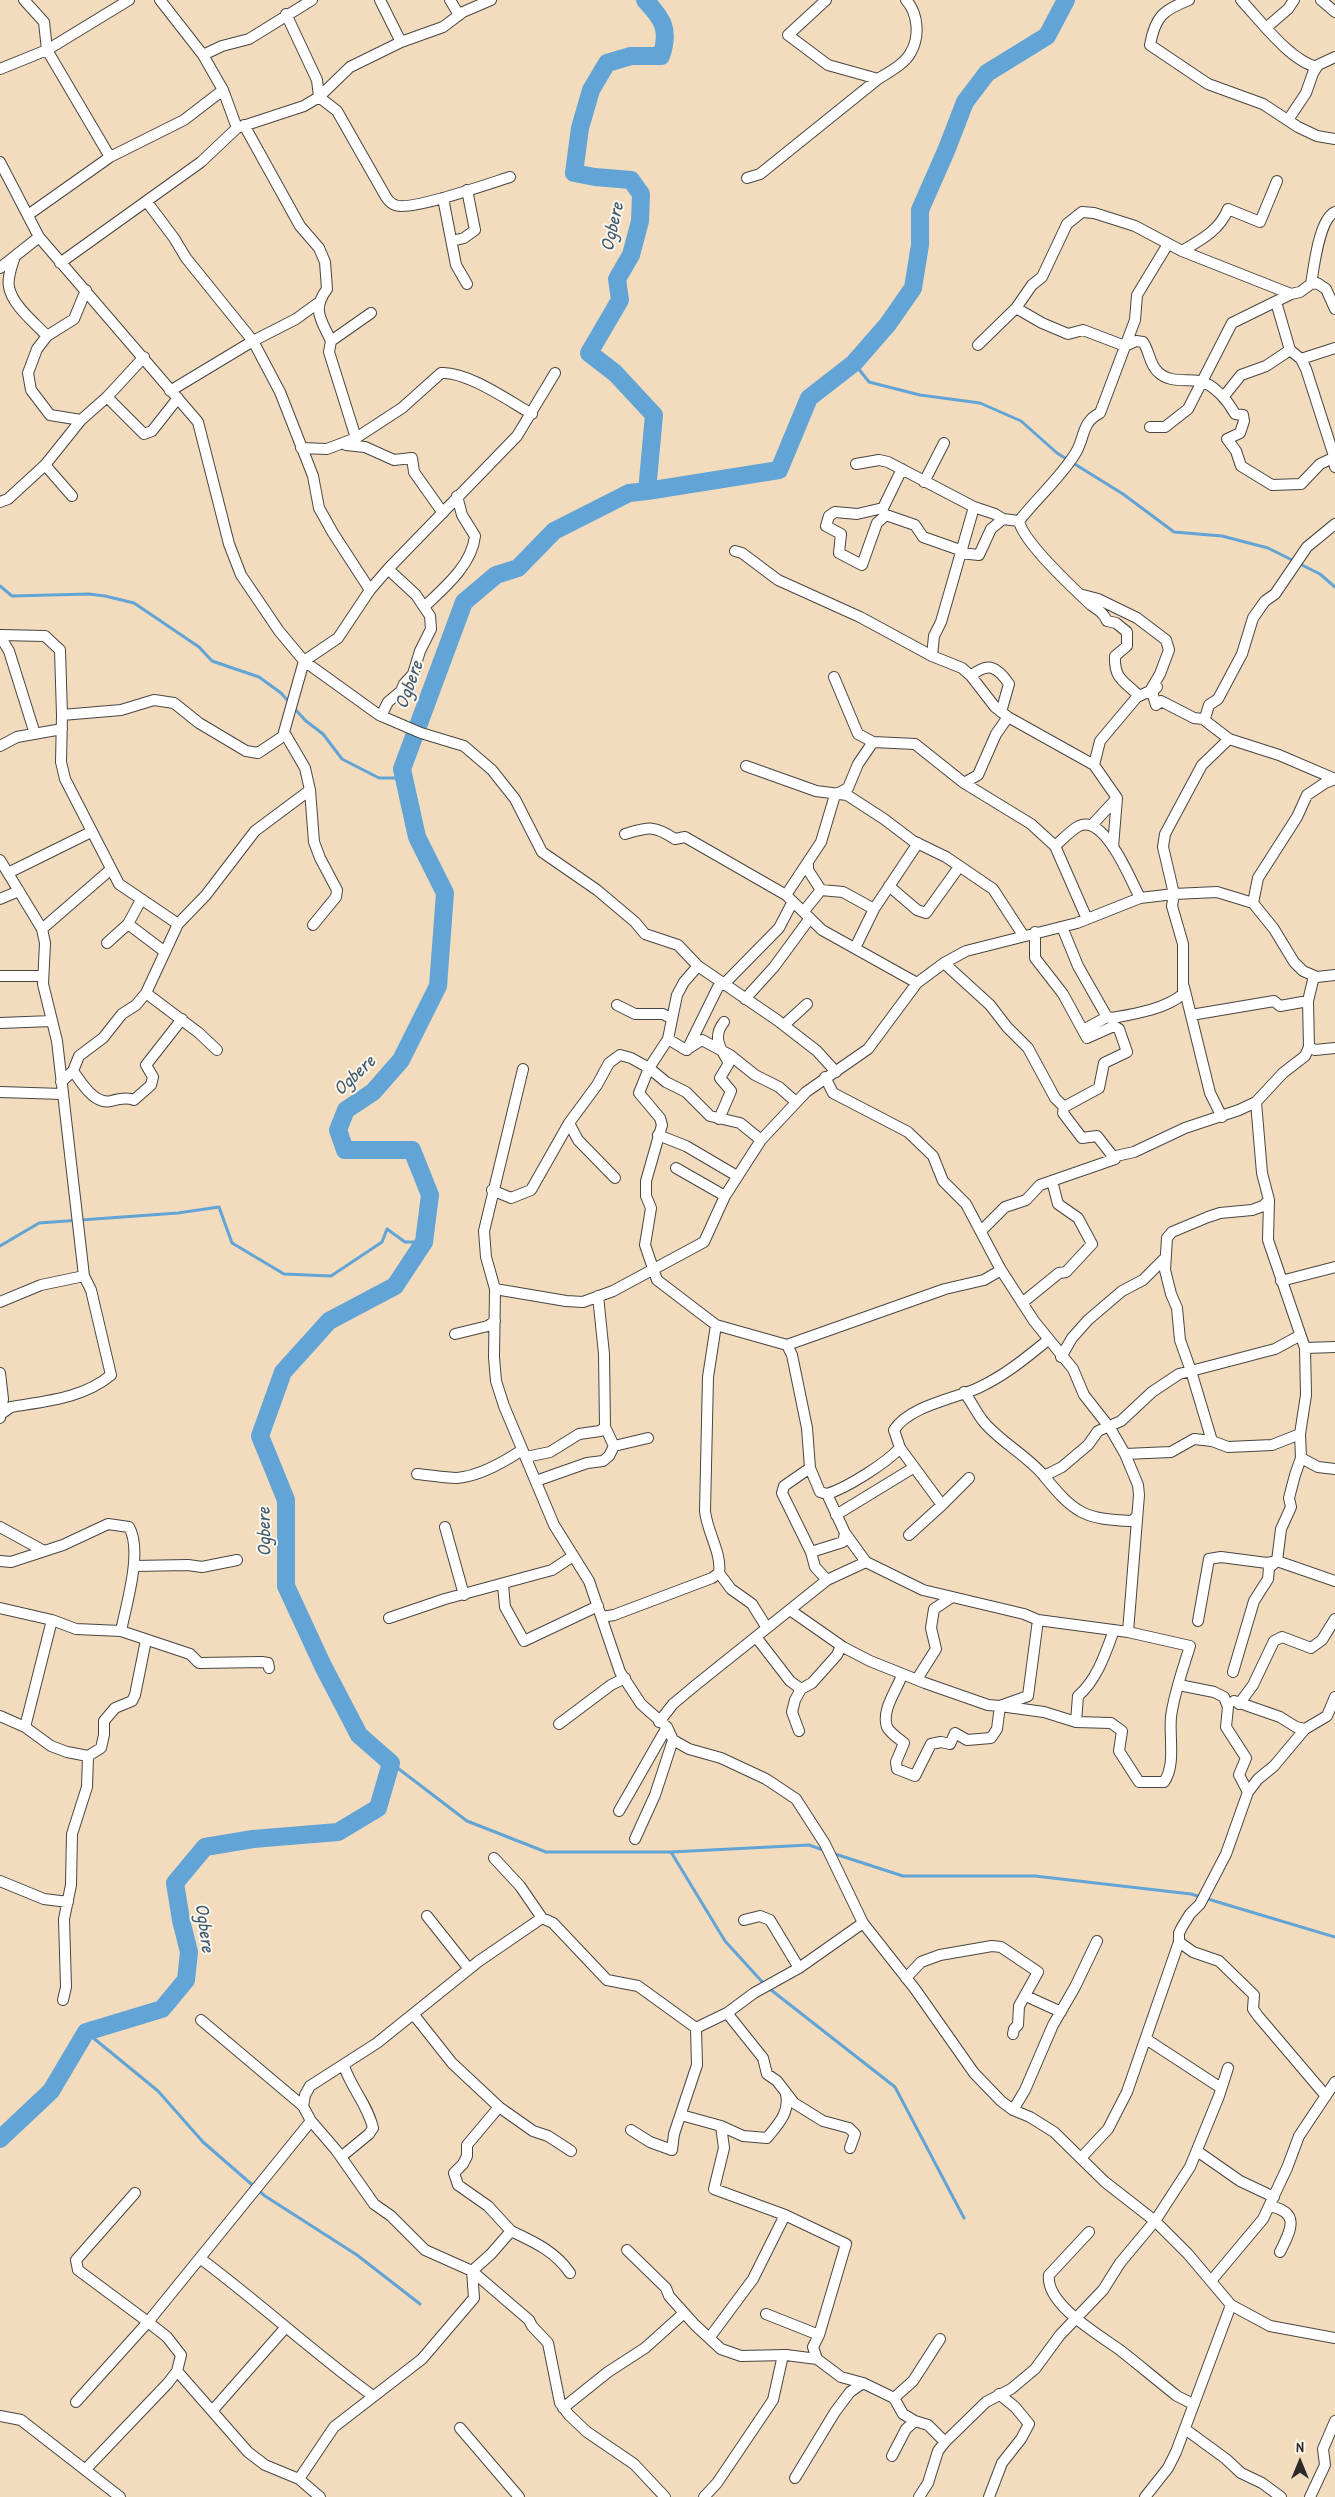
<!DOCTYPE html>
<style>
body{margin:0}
#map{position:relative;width:1335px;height:2497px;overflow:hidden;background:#f3dcbd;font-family:"Patrick Hand",sans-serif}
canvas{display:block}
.north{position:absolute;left:1275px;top:2437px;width:50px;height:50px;-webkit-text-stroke:4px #fbf7ec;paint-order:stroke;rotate:0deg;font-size:14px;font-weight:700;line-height:20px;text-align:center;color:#2b2b2b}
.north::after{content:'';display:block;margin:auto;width:18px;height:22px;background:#2b2b2b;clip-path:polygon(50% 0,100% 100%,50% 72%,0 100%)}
</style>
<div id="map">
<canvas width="1335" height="2497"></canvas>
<div class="north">N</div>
</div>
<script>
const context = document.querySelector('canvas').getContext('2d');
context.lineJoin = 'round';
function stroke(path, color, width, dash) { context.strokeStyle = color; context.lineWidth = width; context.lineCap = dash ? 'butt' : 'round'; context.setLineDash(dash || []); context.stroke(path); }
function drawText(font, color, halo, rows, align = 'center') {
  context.font = font + ' "Patrick Hand",sans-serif'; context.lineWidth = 4; context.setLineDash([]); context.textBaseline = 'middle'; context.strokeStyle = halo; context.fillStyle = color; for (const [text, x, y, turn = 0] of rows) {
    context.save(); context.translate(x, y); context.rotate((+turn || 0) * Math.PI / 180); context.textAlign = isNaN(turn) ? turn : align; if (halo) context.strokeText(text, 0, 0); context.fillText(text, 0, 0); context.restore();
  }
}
stroke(new Path2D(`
 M854,363L869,382L920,395L980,403L1021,421L1057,453L1123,494L1174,532L1222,536L1268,548L1320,574L1335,587
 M0,586L12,596L89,594L105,596L134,603L199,647L212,661L259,677L281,693L289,702
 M293,707L306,721L323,734L342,759L379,778H398L402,769
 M0,1246L39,1223L178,1213L219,1207L232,1243L284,1274L331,1276L382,1242L387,1229L405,1242H424
 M391,1763L467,1821L546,1852H671L809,1845L826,1851
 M671,1852L725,1941L766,1986L895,2087L964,2218
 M832,1853L903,1876H1035L1191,1894L1335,1937
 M86,2032L158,2091L203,2142L265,2196L357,2255L420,2304`), '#61a4d5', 3);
stroke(new Path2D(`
 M647,491L779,470L809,398L854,363L888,324L913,288L920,245V210L946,151L965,102L987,73L1047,36L1066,0
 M0,2139L51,2091L86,2032L162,2009L186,1980L189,1952L181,1920L175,1883L205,1847L253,1839L338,1832L378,1808L391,1763L359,1735L323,1666L286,1586V1500L260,1436L283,1372L329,1321L395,1286L424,1242L430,1195L412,1150H345L338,1130L346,1110L373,1092L401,1060L438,986L445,893L417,837L402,769L464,602L496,575L518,568L554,531L629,493L647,491L654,415L615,373L589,353L620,300L617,279L631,255L640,221L641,194L631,180L595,177L574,173L580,128L591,90L607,63L631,56H661C670,30 663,19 645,0`), '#61a4d5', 18);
const minor = new Path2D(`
 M24,0L44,22L47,50L110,157
 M160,0L203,55L223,90L237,128
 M380,0L401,42
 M450,0L459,15
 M826,0L788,35L828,65L878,79
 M1189,0C1163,10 1155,17 1150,45L1208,84L1263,104L1298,127L1317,136L1335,139
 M1241,0C1260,20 1290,61 1317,67
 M1321,0L1335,12
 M286,14L317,80L319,97L337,111L386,197C388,200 392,204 395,205C409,212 491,183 510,177
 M1267,27L1288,9L1294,0
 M203,55L222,46L249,39L312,0
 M0,69L47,50L129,0
 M1288,120L1306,93L1313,73L1318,65L1335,57
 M244,125L300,226L319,248L325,262L327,289C311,310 322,321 331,341
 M0,162L39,237L198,422L229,544L241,575L279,631L304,661L379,715L421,733L464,746L492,770L515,799L542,852L597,890L635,922L645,934L678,945L698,966L777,1020L817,1051L836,1072
 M747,178L760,174L878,79C889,72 905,64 911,52C920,36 918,13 906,0
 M443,198L456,265L467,284
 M147,202L174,238L186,258L253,341L280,392L313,476L319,508L333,533L370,590
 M28,215L110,157L184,120L223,90
 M452,241L464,238L475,230L467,190
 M1182,251C1201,240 1220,230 1228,209L1260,222L1277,181
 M15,256C12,266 7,277 9,287C12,305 35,323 47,336
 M60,263L201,162L237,128L304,106L319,97L350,67L401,42L443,27L463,12L491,0
 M0,268L39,237
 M1311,284L1317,283L1326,289L1335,309
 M1276,302L1290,350L1301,359L1306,369L1333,453L1335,467
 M1016,308L1042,323L1068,334L1083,330L1125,346L1136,341L1143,342C1150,352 1149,364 1158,372C1169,383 1185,379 1199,381C1214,384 1228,401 1235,414L1243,415L1244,421L1240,433L1227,439L1236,451L1241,466L1272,485L1301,484L1320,464L1333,458
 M978,345L1016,308L1032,285L1042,277L1067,224L1082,212L1094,213L1135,226L1182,251L1291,294
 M1301,359L1335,348
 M170,391L253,341L296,319L318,303
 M1225,395L1241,375L1266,366L1290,350
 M107,397L144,434L152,431L178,398
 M81,420L50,415L31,390L28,373L37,349L47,336L74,319L86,290
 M1150,427H1165L1188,409L1232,323L1291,294L1300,292L1311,284C1314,267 1319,219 1335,212
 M356,438L329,352L331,341L371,313
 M346,445L365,447L394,460L412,458L414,472L443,513
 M301,448L327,449L356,438L402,408L441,373C467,371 509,401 532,414
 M856,464L879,460L888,462L974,507L995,514L1003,519L1019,521
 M45,465L72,496
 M902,469L883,508L857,514L835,512L829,516L826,526L841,534L839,553L862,565L877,523L886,515L915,525L923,537L960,550
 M924,482L944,443
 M0,502L8,499L45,465L81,420L107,397L144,357
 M1335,524L1307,547L1275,594L1265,601L1253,618L1242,654L1218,699L1209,705L1205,718L1203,719L1229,739L1279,755L1335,779
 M735,551L742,553L778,580L860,617L932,656L962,668L971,676L995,707L1008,717L1094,765L1117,798L1113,847
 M960,553L979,555L991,529L1003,519
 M1083,595L1098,599L1137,618L1166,640L1169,650L1160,674L1150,691L1137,697L1100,741L1094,765
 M424,607C444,588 472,565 475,536L462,515L457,496
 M0,635L45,636L60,650L62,715L61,762L65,779L119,884L178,924
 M0,636L9,651L35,734
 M932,656L934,636L941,622L974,507
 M971,676C988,662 997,666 1009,684L1001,712
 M834,677L858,734L873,742L915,744L964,783L1031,824L1055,846L1087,919
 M1157,687L1152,692L1156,705L1161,701L1194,718L1203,719
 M1137,697L1136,693C1122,680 1114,677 1115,656L1127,646V632L1116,623L1107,621C1103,612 1098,610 1091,605C1074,589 1023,542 1019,521C1037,498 1060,478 1075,454C1085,439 1081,422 1100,413L1135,320L1137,295L1168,244
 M62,715L121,710L154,700L174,703L199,723L246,751L258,753L285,735
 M381,716L388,702L401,691L404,684L413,674L420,651L431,629L430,616L416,595L388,569
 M0,746L17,737L62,729
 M746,766L816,791L847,795L884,819L913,841L946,857L993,889L1023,935
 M964,783L978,775L996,734L1008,717
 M1092,825L1117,798
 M625,834C649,827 654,825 675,839L685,837L786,895L822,930L917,983
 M1055,846C1062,840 1071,830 1079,826C1105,814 1131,881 1140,898
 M0,860L42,929L45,943L43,984L57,1041L84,1276L91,1290L111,1375C84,1398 46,1401 11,1407L1,1414
 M808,864V870L821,890L843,892L874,909
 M8,873L91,832
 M889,886L917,910L926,913L959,867
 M786,895L821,842L835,795L848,788L858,764L873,742
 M0,899L19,891
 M1253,903L1258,878L1297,817L1307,795L1325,783L1335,779
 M804,911L821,890
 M128,924L165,952
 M313,925L336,897L337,890L320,858L314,842L310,790L305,768L284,732L304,661L338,638L370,590L388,569L517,436L555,373
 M1062,927L1078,966L1107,1017
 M42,929L110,870
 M1035,932V958L1063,994L1087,1038L1114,1026L1119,1029L1127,1052L1104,1063L1099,1088L1064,1107
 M107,943L128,924L141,900
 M855,948L874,909L918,843
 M944,963L990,1005L1007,1027L1028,1048L1055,1098L1064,1107L1063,1113L1082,1138L1097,1136L1115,1159
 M698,966L684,982L677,995L668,1039L649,1068L639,1093L660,1118L662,1125L646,1181V1196L651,1208L645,1245L657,1280L716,1325L787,1345L945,1289L984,1280L1001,1270
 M1335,975L1317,977L1303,971L1294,962L1274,929L1253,903L1217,892L1174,894L1140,898L1077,923L966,951L944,963L917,983L868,1049L806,1092L761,1140L725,1196L704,1242L613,1291L583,1302L566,1301L495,1289L494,1357L496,1381L504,1406L554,1525L589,1581L620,1672L641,1704L667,1727L673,1740L689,1749L721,1758L766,1779L796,1799L825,1844L863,1923L915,1989L974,2073L1001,2101L1013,2110L1030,2117L1054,2132L1105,2182L1155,2221L1188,2254L1231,2305L1270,2326L1335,2338
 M0,976H43
 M723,985L779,928L792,903
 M1184,987L1210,1093L1222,1117
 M146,993L199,1033L217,1050
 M745,999L774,967L810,918
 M617,1005L635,1014H663L672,1019
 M1191,1015L1274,1001L1280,1006L1308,1001
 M0,1023L52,1021
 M784,1025L807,1004
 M1083,1030L1107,1017L1112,1018C1134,1014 1166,1009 1183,994V944L1172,906L1174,894L1163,847L1165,834L1202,765L1229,739
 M668,1039L686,1050L702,1040L730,1055L755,1075L779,1087L796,1102
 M1309,1047L1315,1050L1335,1048
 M687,1050L720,983
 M73,1071C81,1082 94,1105 111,1101C118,1099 127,1097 134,1100L151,1085L153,1077L146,1065L182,1019
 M825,1077L833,1093L908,1132L933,1156L943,1181L966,1204L1001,1270L1034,1321L1073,1369L1084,1395L1110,1428L1125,1454L1138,1485L1139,1495L1128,1632
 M61,1082L73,1071L79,1056L103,1038L122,1014L136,1005L146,993L178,924L206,895L255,831L310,790
 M0,1092L62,1094
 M719,1119L731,1091L720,1078L729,1063C720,1048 712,1037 724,1022
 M569,1123L578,1140L615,1178
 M658,1135L686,1146L737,1176
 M676,1168L725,1196
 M492,1190L511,1198L531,1190L569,1123L597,1085L609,1063L620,1055L631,1058L649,1068L666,1082L686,1092L710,1116L740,1123L761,1140
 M1269,1200L1263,1206L1252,1210L1220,1213L1208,1217L1172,1232L1167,1238L1165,1270L1171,1294L1177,1308L1180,1340L1191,1371L1275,1349L1299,1336
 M981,1231L1005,1207L1026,1200L1040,1185L1115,1159L1116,1156L1134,1152L1185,1128L1239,1110L1256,1102L1283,1073L1305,1056L1309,1047L1308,1001L1314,976
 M1281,1281L1335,1267
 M495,1289L486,1257L484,1231L523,1069
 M598,1296L604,1354L605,1427L614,1446
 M0,1302L41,1285L84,1276
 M1022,1303L1059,1273L1066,1272L1092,1244L1078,1218L1058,1204L1052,1181
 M455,1334L488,1326L495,1321
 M787,1345L792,1355L807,1428L810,1468L820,1492L827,1494L845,1533L866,1562L923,1590L1024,1614L1038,1620L1128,1632L1190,1646C1183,1669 1174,1693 1171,1717C1169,1737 1176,1765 1164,1782H1139L1119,1751L1122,1731L1111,1723L1076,1722L1044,1712L1000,1706L997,1729L991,1738L967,1740L955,1733L950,1744L941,1742L931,1744L915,1776L897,1769L896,1762L904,1743C899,1739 890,1733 887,1727C881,1710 897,1690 902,1675
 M1305,1348L1335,1347
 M1061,1357L1072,1338L1088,1320L1122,1291L1143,1280L1166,1257
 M0,1373L3,1399L0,1418
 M964,1392C971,1401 976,1412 983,1421C999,1441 1029,1457 1044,1476L1062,1467L1088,1445L1098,1431L1121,1421L1152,1392L1179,1374L1191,1371L1212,1441
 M614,1446L648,1438
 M1125,1454L1171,1452L1194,1439L1212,1441L1228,1447L1272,1445L1300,1434
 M526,1457L550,1452L579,1434L600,1431L605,1427
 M1301,1458L1318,1467L1335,1469
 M810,1468L784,1486L782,1493L811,1552L815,1567L827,1580
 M417,1474C430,1475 444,1478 457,1478C480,1476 504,1462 522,1450
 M1044,1476C1075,1514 1084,1519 1132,1521L1136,1517
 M536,1481L587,1463L603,1461L609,1456L614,1446
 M827,1494C847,1488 886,1463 900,1448
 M942,1505L969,1478
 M836,1515L913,1468
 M0,1527L44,1551
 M445,1527L464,1595
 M909,1535L942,1505L900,1448L894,1430C909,1406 954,1399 978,1388C1004,1376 1026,1358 1048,1340
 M811,1552L843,1542L845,1533
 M0,1561L11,1562L63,1545L108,1524L129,1527C143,1551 126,1605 121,1631
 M134,1566L188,1565L202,1567L237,1560
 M719,1573L731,1589L752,1604L767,1628
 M503,1585L505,1607L524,1641L598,1606
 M0,1608L52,1620L76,1629L121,1631L190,1654L199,1663L262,1662L268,1663L269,1668
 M790,1610L843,1647L870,1661L925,1683L988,1705L1000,1706L1028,1696L1038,1620
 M602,1617L614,1615L712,1578L719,1573C722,1553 707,1532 705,1511L708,1377L716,1325
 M389,1618L445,1599L552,1570L573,1556
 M1198,1621L1209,1559L1221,1557L1267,1563L1277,1561L1335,1581
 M756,1637L790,1681L801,1689
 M1233,1672L1254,1601L1268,1579L1269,1568L1277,1561L1281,1529L1291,1507L1289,1498L1295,1475L1301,1458L1300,1434L1306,1395L1305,1348L1268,1240L1269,1200L1262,1173L1256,1102
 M917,1679L936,1649L931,1628L934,1609L952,1597
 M1179,1685L1214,1692L1224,1697L1228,1707L1226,1727L1246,1758L1239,1775L1248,1792
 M1234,1701L1280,1717L1296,1727L1305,1729
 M1239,1704L1253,1685L1274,1641L1282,1637L1311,1648L1322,1640L1335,1619
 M0,1716L25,1727L51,1746L67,1752L88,1756L101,1748L104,1735V1721L115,1708L132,1701L135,1695L146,1640
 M659,1722L673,1704L697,1684L827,1580L866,1562
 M1076,1722L1078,1696C1097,1680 1106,1652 1114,1630
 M559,1724L611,1685L625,1678
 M25,1727L52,1620
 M799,1731L792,1712L795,1700L801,1689L812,1683L837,1655L841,1646
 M619,1811L667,1727
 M635,1839L655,1795L673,1740
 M494,1858L520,1886L542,1918L553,1923L607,1980L638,1986L696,2028
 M0,1881L44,1899L68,1902
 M427,1916L469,1969
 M542,1918L479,1961L377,2043L310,2086L305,2095L303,2106L311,2121L336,2150L374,2204L391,2216L425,2250L472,2271L529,2320L532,2326L548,2343L560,2403L569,2415L587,2432L634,2464L665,2497
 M744,1920L760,1916L770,1920L799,1968
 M1179,1942L1193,1952L1219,1961L1254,1995L1253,2009L1258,2016L1326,2096
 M906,1978L921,1962L940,1955L992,1946L1001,1947L1038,1972L1019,2006L1018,2025L1014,2029L1013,2034
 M1026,1996L1061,2012
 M63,2000L66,1987L64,1919L71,1885L72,1834L87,1787L88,1756
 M727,2013L763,2058L767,2074L777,2081L794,2103L823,2121L849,2128L855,2134L850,2148
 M414,2015L452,2063L499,2107L533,2131L548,2136L571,2151
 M201,2020L303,2106
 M696,2028L727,2013L754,1993L799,1968L863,1923
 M1146,2039L1221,2088
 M1013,2110L1025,2090L1053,2025L1075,1987L1097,1941
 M681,2115L721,2126L724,2148L714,2189L785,2215L846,2244L819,2335L813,2347L817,2359
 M721,2126L743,2136L767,2138C778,2124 790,2113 786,2094
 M631,2130L650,2142L672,2150L674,2134L697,2065L696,2028
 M1197,2151L1240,2181L1274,2197
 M341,2157L369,2134L373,2128C368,2105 351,2088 344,2066
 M1081,2158L1108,2129L1127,2092L1179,1942V1933L1182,1927L1190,1914L1200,1904L1226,1854L1248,1792L1258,1779L1274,1766L1305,1729L1327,1716L1335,1697
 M1269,2206C1301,2212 1291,2230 1280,2252
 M511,2231C534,2242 555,2251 570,2273
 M1089,2232L1049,2275C1045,2304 1099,2335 1120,2350C1139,2365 1158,2381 1177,2396L1193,2404
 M627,2250L666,2288L669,2296L695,2325L721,2349L741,2356L786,2355L817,2359L841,2377L863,2383L894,2398L903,2414L915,2421L928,2425L945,2442
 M201,2259C260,2303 314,2353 373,2396
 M1211,2281L1263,2219L1287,2168L1299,2136L1335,2082
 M766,2314L819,2335
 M710,2337L753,2279L785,2215
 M177,2371L248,2452L265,2465L299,2479
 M894,2398L913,2381L940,2339
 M76,2402L148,2322L78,2270L76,2260L135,2193
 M563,2408L608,2372L645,2348L684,2313
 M213,2410L286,2327
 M0,2416L21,2420L120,2497
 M460,2428L519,2497
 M1185,2429L1226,2459L1241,2473L1262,2483L1281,2497
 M892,2456L906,2429L915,2421
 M85,2470L168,2383L177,2371L181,2355L167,2337L148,2322L311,2121
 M795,2478L835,2412L850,2392L863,2383
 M320,2497L299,2479L334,2427L422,2359L474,2298L472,2271L491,2254L511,2231L488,2206L458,2185L454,2173L463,2164L467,2156V2145L499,2107
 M704,2497L717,2483L773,2400L783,2355
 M919,2497L928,2483L938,2451L945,2442L986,2402L1011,2389L1035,2369L1060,2335L1103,2290L1120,2263L1155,2221L1190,2167L1219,2096L1228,2068
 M989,2497L1002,2463L1021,2439L1029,2424L1015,2407L999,2394
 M1145,2497L1168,2468L1176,2452L1231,2305
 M1310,2497L1325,2465L1323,2449L1335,2421`);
stroke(minor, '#494641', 12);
stroke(minor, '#fff', 10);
drawText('italic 19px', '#415b6f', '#fbf7ec', [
 ["Ogbere",613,227,-77],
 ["Ogbere",410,685,-70],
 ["Ogbere",355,1076,-43],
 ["Ogbere",265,1532,-91],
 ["Ogbere",204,1928,82]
]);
</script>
